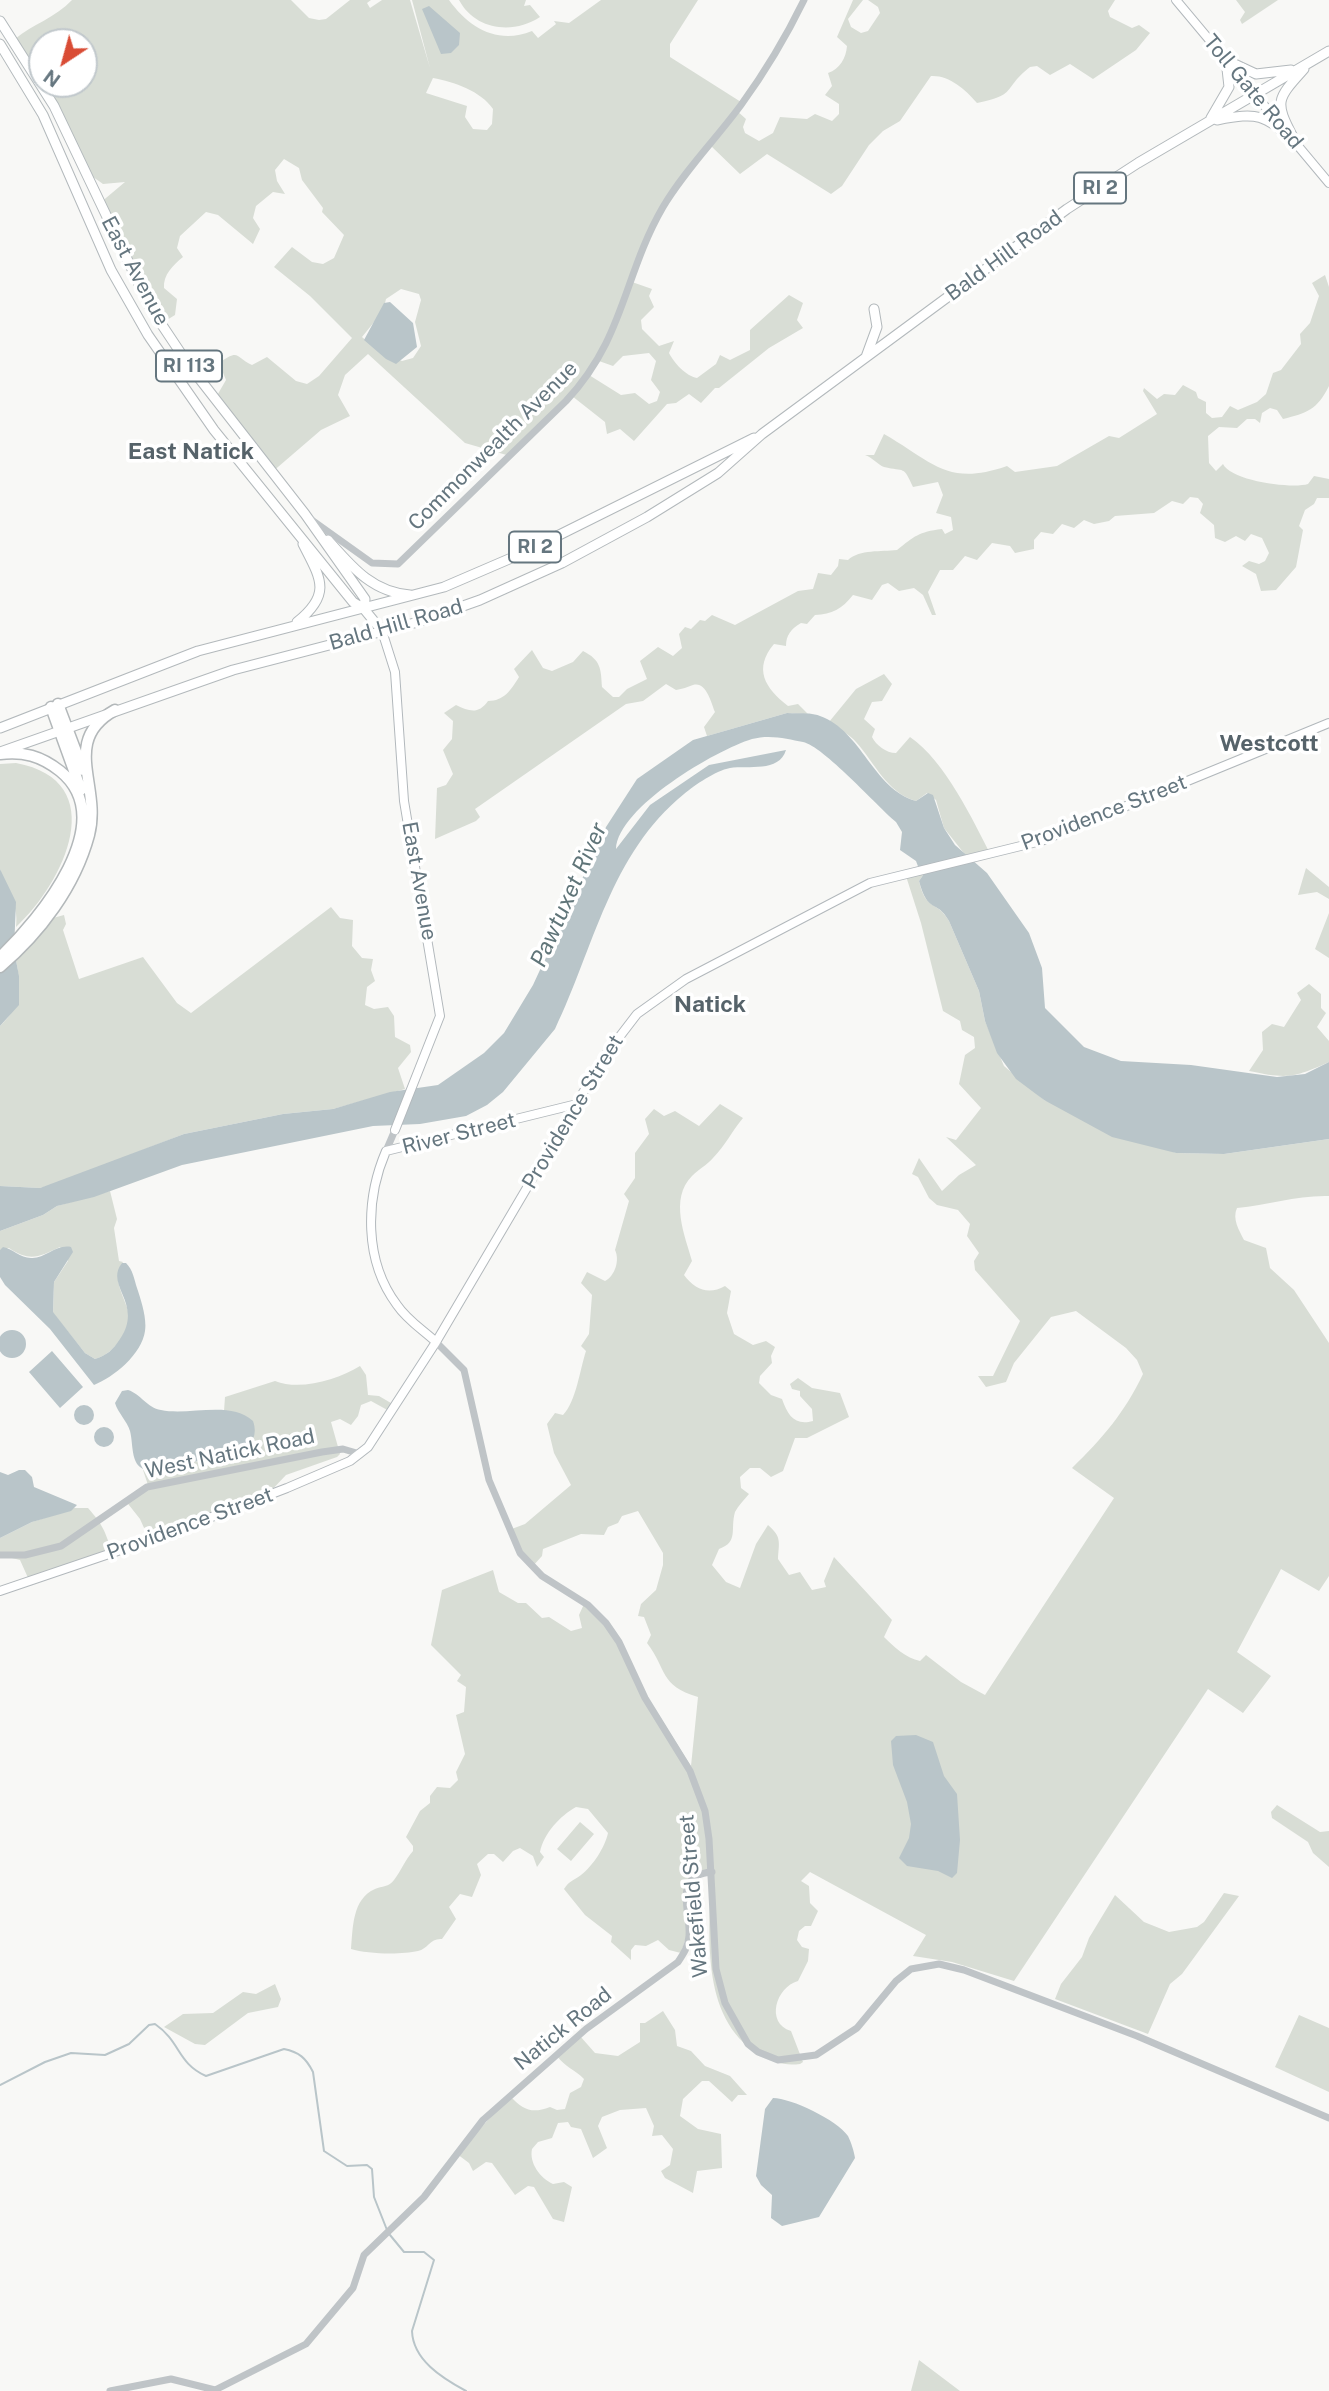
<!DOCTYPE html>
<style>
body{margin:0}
#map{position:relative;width:1329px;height:2391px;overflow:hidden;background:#f8f8f6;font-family:"Public Sans",sans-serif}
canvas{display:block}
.north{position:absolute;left:28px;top:28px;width:70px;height:70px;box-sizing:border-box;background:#fff;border:2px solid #c1c8cc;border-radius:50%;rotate:216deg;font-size:19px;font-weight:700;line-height:28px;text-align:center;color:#65767f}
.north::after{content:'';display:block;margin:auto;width:24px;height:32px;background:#d94c35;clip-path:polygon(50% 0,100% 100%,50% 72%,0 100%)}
</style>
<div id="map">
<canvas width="1329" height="2391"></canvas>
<div class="north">N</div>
</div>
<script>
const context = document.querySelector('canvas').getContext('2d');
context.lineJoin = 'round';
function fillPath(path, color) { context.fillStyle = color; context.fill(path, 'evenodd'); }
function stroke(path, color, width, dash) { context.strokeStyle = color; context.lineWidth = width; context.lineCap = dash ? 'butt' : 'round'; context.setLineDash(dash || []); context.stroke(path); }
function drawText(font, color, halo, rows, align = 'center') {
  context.font = font + ' "Public Sans",sans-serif'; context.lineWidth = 7; context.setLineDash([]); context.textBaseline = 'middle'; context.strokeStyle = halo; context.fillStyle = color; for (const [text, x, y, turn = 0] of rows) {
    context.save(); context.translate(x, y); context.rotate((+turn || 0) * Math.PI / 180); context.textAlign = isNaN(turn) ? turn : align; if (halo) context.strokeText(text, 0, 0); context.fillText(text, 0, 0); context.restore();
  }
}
fillPath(new Path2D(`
 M72,0H291L309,18L319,20L326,19L350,0H371L367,3L370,8L382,0H410L430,68L412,0H449C469,28 498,45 532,31L538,38L556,24L554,21L569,23L601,0H698L670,44V57L741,102L736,110L746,119L743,127L745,133L759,141L773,133L780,117L807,119L815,114L832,121L839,114V104L825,95L832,86L828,73C840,69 846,58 847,46L837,37L853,0H863L848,19L851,27L861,33L868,31L880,13L878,7L868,0H1115L1108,11L1110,17L1132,28L1139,25L1150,33L1136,50L1093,79L1070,64L1050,75L1037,66L1030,67C1002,89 1018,95 977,103C965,89 949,75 931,76L900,121L883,131L869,145L842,186L831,194L767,154L740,174L711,146L660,211L632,282L652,289L649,296L654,307L641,320L642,329L659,346L674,341L669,353C674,363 686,376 697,378L716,364L720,355L730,360L750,350V330L789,295L803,303L797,320L803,328L769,348L719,388H715L701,403L689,394L676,403L667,404L634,441L620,429L607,434L605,422L572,396L510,456L465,443L368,354L345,375L338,395L350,416L321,430L271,473L215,399L226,380L219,363C240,348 235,357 252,365L267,357L296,381L307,384L319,376L352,338L310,296L274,267L292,247L312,262L323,264L334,258L344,235L322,212L323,208L302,180L299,168L284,159L275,170L277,181L285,194L273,192L256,206L253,218L260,229L253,244L218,215L206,212L180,236L177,248L183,257C173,265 163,275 164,288L177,299L175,315L162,323L100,203L125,182L103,184L89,174L44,84H84V42H42V81L15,39C33,24 55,18 72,0ZM433,78C454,82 481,91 493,109L492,124L487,130L473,129L465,117L467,106L426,93ZM401,289L419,294L421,300L415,322L421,346L413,358L402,361L378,351L362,337L383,311L386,299ZM649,353L656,361L651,380L660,392L657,401L649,404L635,393L621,395L589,375L599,361L613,366L623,356Z
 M459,0H526L524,6L530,5L540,17C513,35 475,30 459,0Z
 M1236,0H1278L1242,24L1240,20L1245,12Z
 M1325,275L1329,287V386C1317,410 1307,413 1283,419L1277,410L1270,408L1262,413L1260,423L1255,419H1247L1237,428L1219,427L1208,436L1209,463L1216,471L1223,464C1231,481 1292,489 1308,484L1314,476L1329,479V498H1317L1314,504L1305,510L1299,526L1303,530L1296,567L1276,590L1261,591L1256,574L1242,566L1249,561L1259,564L1265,561L1269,553L1262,538L1251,534L1245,541L1236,536L1225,542L1215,538L1214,525L1200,513L1203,504L1198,498L1190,497L1183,504L1172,501L1154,513L1115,516L1109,521L1094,524L1084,520L1074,528L1062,524L1053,534L1041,532L1034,540V549L1015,553L1010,546L992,543L977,560L965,556L953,570H940L928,592L936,615H932L923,595L914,588L899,591L888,583L882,585L872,600L853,595C842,609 832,614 815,615L807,624L801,623C791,629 786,635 786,646L774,644C753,669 765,688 788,706L798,704L808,714L787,713L707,736L704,727L715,712C711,702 706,681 693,685C687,687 683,689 676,690L666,684L643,701L626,704L475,809L480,817L476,821L435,839L437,788L446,785L453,774L443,750L452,739L453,721L444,713L456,705C469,711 478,715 488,701C504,701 511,690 519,677L514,669L532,650L543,668L552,671L573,662L583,651C601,660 601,669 602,687L613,697H619L627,689L647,679L640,661L658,647L673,656L682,648L679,634L685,627L691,629L700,620L705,621L712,615L735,625L798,591L813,589L818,573L831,575L838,566L839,559L848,560C860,549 881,552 897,550C915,536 918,532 942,529L945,534L953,530L951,517L936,513L943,495L938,482L913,487C903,465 905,472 884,467C878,465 872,457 865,455H874L884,434C933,462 947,487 1007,466L1015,472L1057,466L1109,436L1119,438L1157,414L1143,391L1144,388L1157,399L1164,394L1175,395L1183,385L1196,392L1198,398L1206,402V413L1212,418L1222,417L1230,406L1238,410L1257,402L1266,394L1273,373L1281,370L1301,344L1300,334L1310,323L1319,296L1312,283Z
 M884,674L892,684L882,701L872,702L864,719L875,729L872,737C876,745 886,753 896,753L910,737C946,762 972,819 992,857H967L944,828L936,800L927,793L916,801C887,793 875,763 856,742C849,734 837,728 829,722L856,689Z
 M16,763C113,781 64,883 16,927C19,903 6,891 0,869C0,848 0,789 0,764Z
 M928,868L919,881C926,912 936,899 949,921L979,991L985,1021L1004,1066L1044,1100L1176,1153L1224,1154L1329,1139V1196C1298,1195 1268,1205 1237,1208C1232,1219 1239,1230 1244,1240L1266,1248L1270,1268L1294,1290L1329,1343V1576L1319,1591L1281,1569L1237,1652L1271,1676L1243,1713L1208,1689L1014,1981L952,1962L913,1956L926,1935L810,1872L801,1881L809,1886L810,1903L818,1911L811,1926H805L799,1931L797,1940L802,1947L809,1949L808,1961L798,1981C776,1987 765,2023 791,2031L803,2062L800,2064C784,2066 773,2062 759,2054C698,2018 710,1929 711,1869L696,1875L686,1886L687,1934L681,1953L669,1950L658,1940L646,1946L635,1945L631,1950V1960L611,1942L612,1936L585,1915L564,1889C570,1880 573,1881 581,1875C593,1866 605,1847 608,1833L588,1809L576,1807C560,1816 544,1833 540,1852L544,1857L537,1867L533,1856L520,1848L513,1851L503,1862L494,1854H488L477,1864L481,1875L472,1897L460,1894L449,1907L456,1919L442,1939C430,1938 428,1949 418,1951C401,1955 367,1954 351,1949C353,1928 352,1899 375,1889C382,1886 389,1887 394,1880C401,1871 405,1860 413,1851V1846L406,1837L420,1811L430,1803V1796L437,1787L450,1788L458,1780L456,1772L465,1754L456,1715L464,1712L466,1687L457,1681L461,1675L431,1645L442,1590L493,1570L499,1592L518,1603H526L542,1618L549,1617L571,1631L582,1628L579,1615L584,1604L607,1626L631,1671L691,1766L698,1697C659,1685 668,1671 647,1643L651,1635L644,1617L638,1616L641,1604L656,1590L663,1565V1553L638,1511L622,1516L618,1523L608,1527L604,1535L581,1534L543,1549L542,1556L532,1567L509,1530L525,1524L571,1485L554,1453L547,1424L555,1413L563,1415C576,1402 580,1369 586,1351L581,1346L589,1334L592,1295L581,1283L587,1272L605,1281C615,1276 620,1260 615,1250L629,1201L624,1194L635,1178V1153L649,1134L645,1119L654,1109L664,1116L675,1111L699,1126L720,1104L743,1118C732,1131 725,1146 713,1158C707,1165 699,1169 692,1176C669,1199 685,1236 692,1261L684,1275C695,1290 709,1295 725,1286L731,1291L727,1313L734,1334L753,1345L766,1341L775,1347L771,1356L772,1363L760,1376L759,1383L771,1395L782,1399C788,1416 795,1426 813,1421L812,1409L800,1396V1391L792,1389L790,1384L798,1378L812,1388L840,1393L849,1417L807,1438H795L783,1471L771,1477L760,1468H750L740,1477L741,1488L749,1494C744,1500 738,1506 735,1512C730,1529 739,1542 719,1549L712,1565L726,1582L740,1588L756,1544L768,1525C782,1537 779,1542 778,1559L789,1575L800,1572L812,1590L826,1587L824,1581L834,1557L892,1620L884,1637C894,1647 906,1658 920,1661L926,1655L961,1682L985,1695L1114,1498L1072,1468C1102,1439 1125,1412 1143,1374L1137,1360L1126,1348L1076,1311L1051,1317L1014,1363L1006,1382L986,1387L978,1376H993L1020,1321L975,1270L974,1261L979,1253L967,1236L970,1224L958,1210L937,1205L929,1198L918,1177L912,1174L919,1158L942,1191L959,1175L976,1165L946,1137L956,1140L981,1108L959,1084L965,1055L975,1048L974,1037L962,1030L960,1021L943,1011L921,923L905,873Z
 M1306,868L1329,887V899L1317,892L1298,895Z
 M331,907L340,918L353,920L352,946L362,958L373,959L371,970L375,981L367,987L365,1005L374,1009L388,1007L394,1016L395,1037L410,1045L411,1052L398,1068L405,1089L333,1109L283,1114L184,1134L55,1184L40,1188L0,1186V1026C20,1008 22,987 16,961L53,918L64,915L66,924L63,930L79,979L143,957L177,1003L191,1013Z
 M1329,913V958L1315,949Z
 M1309,984L1321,994V1008L1326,1013L1317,1027L1329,1041V1062C1293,1078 1288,1079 1249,1071L1263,1050L1262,1032L1272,1024L1284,1027L1301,1000L1297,993Z
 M110,1191L117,1219L114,1228L119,1261L123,1262C110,1280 126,1297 130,1318C126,1336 113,1354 95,1359L85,1353L53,1313L54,1282L68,1261L60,1247C39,1257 30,1262 9,1248L0,1250V1231L43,1215L57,1206Z
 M360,1366L366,1375L368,1395L379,1396L396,1406L391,1412L371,1401L361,1405L358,1416L351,1425L340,1419L331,1422L340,1454L337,1457L286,1475L267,1495L149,1539L140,1519L125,1500L148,1485L143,1470L155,1472L188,1462L217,1460L231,1411H224L225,1397L275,1381C300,1391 337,1380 360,1366Z
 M74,1508H88C103,1525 105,1531 112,1552L29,1580L20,1560L0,1555V1538L32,1522Z
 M1277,1805L1320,1832L1329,1831V1867L1313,1853L1308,1842L1272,1818L1271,1812Z
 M580,1822L594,1834L571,1861L557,1849Z
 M1224,1893L1239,1896L1182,1974L1170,1984L1148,2034L1055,1999L1061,1984L1082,1957L1089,1938L1115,1895L1144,1922L1169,1932L1197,1927L1204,1922Z
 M275,1984L281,1999L278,2007L248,2013L205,2045L195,2044L164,2027L183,2014L213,2013L243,1992L256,1994Z
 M663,2011L675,2030L677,2046L691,2051L705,2066L730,2076L747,2095H738L732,2102L709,2081H702L683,2099L680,2116L698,2129L721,2134L722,2168L697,2171L693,2193L665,2178L661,2171L670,2165L673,2149L662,2135L652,2136L654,2126L646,2108L620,2110L602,2117L598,2126L607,2148L593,2158L581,2129L571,2127L568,2122L558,2123L552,2138L538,2142L532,2149C529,2163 540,2178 553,2184L564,2182L572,2187L564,2222L553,2219L534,2187L528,2186L515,2195L492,2163L486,2162L473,2171L469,2163L457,2154L510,2096C523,2110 532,2114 550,2107L557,2110L565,2109L570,2093L581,2087L584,2079C574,2069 565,2067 557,2056L580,2036L595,2053L618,2056L640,2042V2023H645Z
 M1299,2015L1329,2028V2092L1275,2067Z
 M919,2360L960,2391H911Z`), '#d8ddd5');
fillPath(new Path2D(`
 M429,6L460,33L459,45L451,53L441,54L422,9Z
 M390,302L413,323L417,347L396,364L386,359L364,340L384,303Z
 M787,713C797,714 810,712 820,716C862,731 873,789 916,801L928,793L933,795L944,828L955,845L987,873L1029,933L1042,968L1045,1008L1084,1047L1121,1061L1191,1065L1277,1077L1305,1074L1329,1062V1139L1224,1154L1176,1153L1112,1137L1044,1100L1016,1079L997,1053L985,1021L979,991L949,921C936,898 928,915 919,881L928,868L919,869L916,861L900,850L902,832L896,822C877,806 823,746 803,742C788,739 770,734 752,739C716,750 618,807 616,849L650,805L709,765L786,750C779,773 748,765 730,768C715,771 695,785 684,794C610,854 594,948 555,1029L503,1092L487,1105L466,1116L420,1124L373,1126L182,1165L94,1197L57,1206L43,1215L0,1231V1186L40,1188L184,1134L283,1114L333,1109L390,1092L438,1085L484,1053L504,1033L533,985L606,827L637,779L693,740Z
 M0,869L16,902L14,950L19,976V1005L0,1026Z
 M3,1247C13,1249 20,1258 31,1258C45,1259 56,1244 71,1247L73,1252L54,1282L53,1312L85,1353L95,1359C107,1355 113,1350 120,1339C144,1303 104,1286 122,1263H126C133,1270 134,1279 137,1288C141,1300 147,1318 145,1331C142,1354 114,1377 94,1385L50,1329L5,1285L0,1277V1250Z
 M-2 1344a14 14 0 1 1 28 0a14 14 0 1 1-28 0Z
 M52,1351L83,1387L60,1408L29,1372Z
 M128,1390C141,1394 147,1408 161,1410C189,1416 231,1400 253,1421C265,1456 213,1459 191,1462C174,1464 156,1480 140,1467C131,1460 133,1442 130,1431C127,1421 118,1413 115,1403L122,1391Z
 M74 1415a10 10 0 1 1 20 0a10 10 0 1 1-20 0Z
 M94 1437a10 10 0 1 1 20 0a10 10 0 1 1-20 0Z
 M19,1470H25L32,1477L34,1487L77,1505L71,1511L32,1522L0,1538V1472L8,1475Z
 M916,1735L933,1742L944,1776L957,1794L960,1840L957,1873L952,1878L938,1871L907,1866L899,1858L909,1838L911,1824L907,1802L893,1765L891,1741L896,1736Z
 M773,2098C791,2098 837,2120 848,2136C851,2142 854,2151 855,2158L819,2217L782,2226L771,2218L772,2195L761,2185L756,2176L765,2109Z`), '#b9c5c9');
stroke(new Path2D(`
 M0,2085L45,2062L71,2053L105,2055L129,2044L149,2025L155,2024C181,2042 177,2063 206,2076L284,2049C299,2052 306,2058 313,2072L324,2151L347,2166L367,2165L372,2169L374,2197L387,2230
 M390,2235L404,2252H424L434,2260L412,2331C413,2360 442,2378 466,2391`), '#b9c5c9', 2);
const secondary = new Path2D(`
 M1176,0L1329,183
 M382,631L395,672L404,801L440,1016L395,1130
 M436,1342C423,1330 407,1320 397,1305C364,1261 365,1200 386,1151L577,1104
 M0,1591L162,1536L287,1488L350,1461L368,1447L436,1342L604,1057L637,1014L686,979L870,883L1041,841L1329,723`);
const primary = new Path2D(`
 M0,21L54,106L150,307L188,364L305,514L365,599L364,609
 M0,44L43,115L111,270L148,335L214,430L353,602L364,609L382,631
 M1226,60L1256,74L1291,70
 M1211,118L1229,87L1226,60
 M1217,120C1259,112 1263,114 1295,142
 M1293,137C1274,101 1277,99 1304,69
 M866,357L877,327L874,309
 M328,540C352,567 372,592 410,595
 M297,622C332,594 321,579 303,544
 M0,728L198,651L444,587L523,553L754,438
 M0,752L233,670L418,622L480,600L562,563L647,517L718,473L762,434L1067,209L1138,163L1329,51`);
const motorway = new Path2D(`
 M58,704L83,770
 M51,707L81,790
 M0,754C23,751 41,756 60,771C122,821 40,919 0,957
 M0,967C40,933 75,887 89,835C102,786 60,741 115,710`);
stroke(secondary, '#b2b8bc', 10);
stroke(primary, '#b3b9bc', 11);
stroke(motorway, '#b3b8ba', 13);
stroke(new Path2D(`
 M309,518L372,563L398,564L566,401C625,338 623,276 663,207C685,170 716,139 741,105C765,72 786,37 804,0
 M386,1151L395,1130
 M436,1342L464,1370L489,1480L520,1553L542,1576L588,1605L606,1623L619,1642L645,1698L690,1771L705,1811L709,1839L716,1969L725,2003L748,2044L758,2052L778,2060L816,2055L857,2028L896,1981L911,1969L939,1964L964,1970L1137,2036L1329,2118
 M0,1555H25L61,1546L147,1487L322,1452L343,1449L360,1454
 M110,2391L171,2379L215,2390L306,2344L353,2288L364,2255L424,2197L483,2120L586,2029L678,1962C684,1953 688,1947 689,1936C691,1910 672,1875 712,1872`), '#bfc4c7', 7);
stroke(secondary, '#fff', 8);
stroke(primary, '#fff', 9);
stroke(motorway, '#fff', 10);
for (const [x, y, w] of [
 [1100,188,52],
 [189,366,66],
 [535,547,52]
]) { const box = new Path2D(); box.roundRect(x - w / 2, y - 15.5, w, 31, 5); context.fillStyle = '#fff'; context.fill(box); stroke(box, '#65767f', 2); }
drawText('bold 19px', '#65767f', null, [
 ["RI 2",1100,188],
 ["RI 113",189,366],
 ["RI 2",535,547]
]);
drawText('21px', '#65767f', '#fff', [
 ["Toll Gate Road",1253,92,50],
 ["Bald Hill Road",1004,256,-36],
 ["East Avenue",135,271,62],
 ["Commonwealth Avenue",493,446,-45],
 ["Bald Hill Road",396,625,-16],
 ["Providence Street",1104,813,-21],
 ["East Avenue",419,881,80],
 ["Providence Street",573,1112,-59],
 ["River Street",459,1134,-14],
 ["West Natick Road",230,1454,-12],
 ["Providence Street",190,1524,-20],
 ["Wakefield Street",694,1896,-95],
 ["Natick Road",563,2029,-39]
]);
drawText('bold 23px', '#56636a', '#fff', [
 ["East Natick",191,452],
 ["Westcott",1269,744],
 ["Natick",710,1005]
]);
drawText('italic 23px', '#607579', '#fff', [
 ["Pawtuxet River",569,895,-66]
]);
</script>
